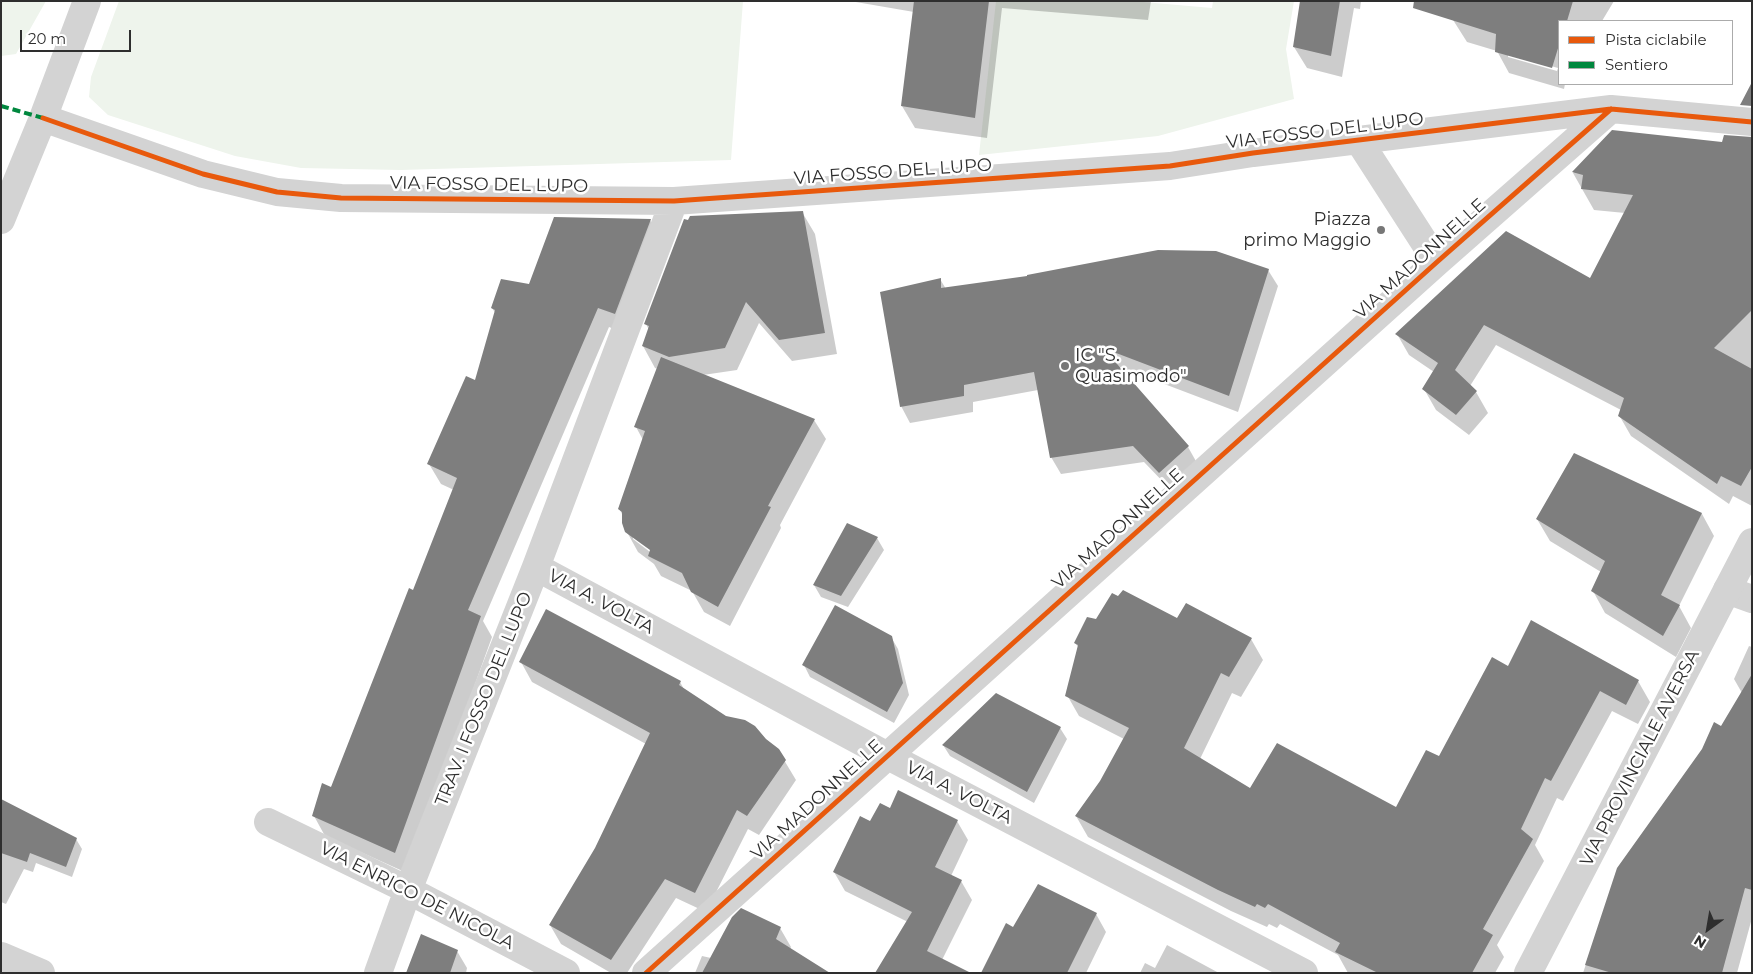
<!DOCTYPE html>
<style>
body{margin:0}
#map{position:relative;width:1753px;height:974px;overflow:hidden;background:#fff;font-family:Montserrat,sans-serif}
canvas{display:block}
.frame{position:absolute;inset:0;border:2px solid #2e2e2e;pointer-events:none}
.legend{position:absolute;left:1558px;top:20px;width:175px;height:65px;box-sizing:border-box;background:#fff;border:1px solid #ababab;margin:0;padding:6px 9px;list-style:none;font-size:15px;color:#2e2e2e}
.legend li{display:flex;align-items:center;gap:10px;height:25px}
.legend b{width:25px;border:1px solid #ababab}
.north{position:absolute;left:1683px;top:904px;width:50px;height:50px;-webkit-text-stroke:4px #fff;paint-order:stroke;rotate:212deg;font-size:14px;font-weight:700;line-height:20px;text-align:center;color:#2e2e2e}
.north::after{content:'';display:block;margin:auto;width:18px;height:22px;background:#2e2e2e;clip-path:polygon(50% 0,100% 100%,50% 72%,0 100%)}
.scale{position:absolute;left:20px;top:30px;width:111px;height:22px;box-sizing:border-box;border:2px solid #2e2e2e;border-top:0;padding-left:6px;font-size:15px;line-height:18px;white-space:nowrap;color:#2e2e2e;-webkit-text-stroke:4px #fff;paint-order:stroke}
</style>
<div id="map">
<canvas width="1753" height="974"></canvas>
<div class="frame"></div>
<ul class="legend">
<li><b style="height:6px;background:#e8590c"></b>Pista ciclabile</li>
<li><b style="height:6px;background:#00873e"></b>Sentiero</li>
</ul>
<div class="north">N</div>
<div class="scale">20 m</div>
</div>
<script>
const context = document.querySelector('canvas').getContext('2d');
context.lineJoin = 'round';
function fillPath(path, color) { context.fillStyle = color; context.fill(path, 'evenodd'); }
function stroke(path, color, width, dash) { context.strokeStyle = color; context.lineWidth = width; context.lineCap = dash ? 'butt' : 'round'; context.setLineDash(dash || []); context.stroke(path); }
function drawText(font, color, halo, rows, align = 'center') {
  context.font = font + ' Montserrat,sans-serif'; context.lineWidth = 5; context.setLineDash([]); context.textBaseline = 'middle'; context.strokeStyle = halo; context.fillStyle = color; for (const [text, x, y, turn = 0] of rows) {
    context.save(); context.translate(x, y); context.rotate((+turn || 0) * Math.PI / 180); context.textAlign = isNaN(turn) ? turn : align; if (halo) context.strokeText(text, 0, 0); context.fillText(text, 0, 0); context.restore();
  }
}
fillPath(new Path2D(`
 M1,1H46L16,54L1,56Z
 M119,1H743L731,160L401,170L301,168L235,156L108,115L89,97L91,77Z
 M996,1H1132L1212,8L1213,1H1294L1286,49L1294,99L1158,136L979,155Z`), '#eef4ec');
fillPath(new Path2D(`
 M850,1H1151L1148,20L1002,8L987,138L915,128L902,106L914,12Z
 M1302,1H1361L1360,9L1354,8L1342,77L1307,68L1294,47Z
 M1441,1H1614L1602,21H1559V84H1565L1564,89L1509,73L1497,51L1467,42ZM1508,54L1558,68L1557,71L1508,57Z
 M1613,131L1723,144L1724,136L1752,140V506L1733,496L1729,504L1631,436L1619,415L1621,410L1496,345L1470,386L1476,392L1488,413L1469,435L1436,410L1424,389L1434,372L1409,355L1397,334L1590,280L1625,213L1594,210L1573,173Z
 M802,212L815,234L837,354L792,361L759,323L737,370L703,375L814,420L826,439L780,525L781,528L730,626L704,612L692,591L661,576L654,564L638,552L627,532L623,516L619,508L643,440L636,427L658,369L655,368L643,346L649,330L646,324ZM633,536L655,553L654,555L633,539Z
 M650,220L661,240L626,334L609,327L483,621L492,637L407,873L325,836L314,816L331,788L414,592L454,490L441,484L429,464L476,381L496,314L492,308Z
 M1268,270L1278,286L1238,412L1117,366L1188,447L1197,463L1169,488L1144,462L1061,474L1051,457L1038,390L973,402V412L910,423L901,406L940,279L946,289Z
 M1574,454L1702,514L1714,536L1679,606L1691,628L1676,657L1605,613L1593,591L1601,572L1550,541L1537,519Z
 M877,538L884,550L848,607L821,597L814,585Z
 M1097,620H1178L1251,639L1263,660L1241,697L1232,693L1200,759L1250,789L1396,808L1439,758L1509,668L1638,681L1650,702L1638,724L1612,711L1563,801L1557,798L1535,845L1544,861L1497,945L1504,957L1495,973H1348L1338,955L1280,924L1277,928L1269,924L1267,927L1231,911L1088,837L1076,816L1101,782L1124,739L1079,716L1067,695L1079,648L1075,643Z
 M891,637L898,649L909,695L894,723L810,677L804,665Z
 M1749,646L1752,647V918L1737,973H1583L1618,868L1722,727L1742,693L1734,679Z
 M521,662L680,682L685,691L725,717L766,740L778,750L796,780L759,835L748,829L706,912L676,898L627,973H611L561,944L550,925L596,849L646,744L532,682Z
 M1060,728L1067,739L1034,803L950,756L943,745Z
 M890,809L957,821L968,840L951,876L961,881L972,900L942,960L877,973L908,922L845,891L834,872L871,823Z
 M1,811L76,839L82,849L72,877L36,863L33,872L24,869L6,904L1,902Z
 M1096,914L1106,932L1086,973H982L1013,928Z
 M780,928L791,947L790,949L824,973H695L702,956L711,958Z
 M1167,945L1219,973H1140L1145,963L1155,968Z
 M457,951L467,968L466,973H407Z`), '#0003');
fillPath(new Path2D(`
 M914,1H989L975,118L901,106Z
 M1300,1H1340L1331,56L1293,47Z
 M1414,1H1573L1567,21H1559V45L1552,68L1495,52L1496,34L1413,8Z
 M1752,82V106L1740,105Z
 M1612,130L1722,142L1724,135L1752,137V310L1714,348L1752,369V467L1741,486L1721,476L1717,484L1618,416L1624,398L1484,325L1455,370L1477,391L1456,415L1422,389L1438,363L1395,334L1506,231L1590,278L1633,195L1581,189L1583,175L1572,172Z
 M803,211L825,333L779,340L746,302L725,348L669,357L642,346L649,326L644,324L684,219L688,220L690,216Z
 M554,217L651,219L615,314L598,308L468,610L481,616L395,853L312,816L322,783L331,787L409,588L413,590L457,478L427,464L466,376L475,380L495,310L491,308L501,279L529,284Z
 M1158,250L1216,251L1269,269L1229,396L1103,348L1189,446L1159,473L1133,446L1050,458L1034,372L964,385V396L900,407L880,292L941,278V288L1027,276V275Z
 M661,357L815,419L768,506L771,507L718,607L691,592L682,573L648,556L650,550L625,532L622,523V512L618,509L645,431L634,427Z
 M1574,453L1702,513L1661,595L1680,605L1663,636L1591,591L1605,561L1536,519Z
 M847,523L878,537L841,596L813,585Z
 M1123,590L1177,618L1186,603L1252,638L1229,677L1221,673L1184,748L1250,788L1277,743L1396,807L1426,750L1439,756L1492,657L1508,666L1531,620L1639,680L1626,705L1600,691L1551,781L1545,778L1521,829L1533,839L1483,929L1493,935L1472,973H1378L1335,952L1340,943L1268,904L1265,908L1257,904L1255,907L1218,890L1075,816L1100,781L1129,728L1065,696L1078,645L1074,643L1087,617L1096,619L1112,593L1118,596Z
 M835,605L892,636L903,683L887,712L802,665Z
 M546,609L681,681L679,685L726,716L745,720L755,726L766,739L779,749L786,760L747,816L737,810L695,893L665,879L611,960L549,925L595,848L650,733L519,662Z
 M1752,674V890L1745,888L1722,973H1612L1585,965L1617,868L1702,749L1714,722L1721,726Z
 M996,693L1061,727L1027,792L942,745Z
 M898,790L958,820L935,867L962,880L927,951L971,973H875L912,912L833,872L860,816L870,821L880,803L890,808Z
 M1,799L77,838L66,867L30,853L27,862L1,853Z
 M1038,884L1097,913L1067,973H981L1006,923L1013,927Z
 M741,908L781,927L776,939L830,973H702L732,917Z
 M421,934L458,950L450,973H406Z`), '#7e7e7e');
stroke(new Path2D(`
 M43,118L203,174L277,192L341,198L674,201L1170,166L1253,153L1611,109L1752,122
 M1359,141L1437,262
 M1,220L43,118L87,1
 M536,567L886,755L1304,973
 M1727,590L1752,599
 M268,822L408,890L566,973
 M1,956L41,973
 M378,973L408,890L536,567L674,201
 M646,973L1437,262L1611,109`), '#d3d3d3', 28);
stroke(new Path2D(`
 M1528,973L1752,542`), '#d3d3d3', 28);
stroke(new Path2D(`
 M1,106L43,118`), '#00873e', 4, [8, 4]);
stroke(new Path2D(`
 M43,118L203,174L277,192L341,198L674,201L1170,166L1253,153L1611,109L1752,122
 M646,973L1437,262L1611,109`), '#e8590c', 5);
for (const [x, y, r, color] of [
 [1381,230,5,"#777"],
 [1065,366,5,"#777"]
]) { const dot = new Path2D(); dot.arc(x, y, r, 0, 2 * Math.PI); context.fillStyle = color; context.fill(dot); stroke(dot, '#fff', 2); }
drawText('18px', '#2e2e2e', '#fff', [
 ["VIA FOSSO DEL LUPO",1325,131,-7],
 ["VIA FOSSO DEL LUPO",893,172,-4],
 ["VIA FOSSO DEL LUPO",489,185,1],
 ["VIA MADONNELLE",1420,259,-42],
 ["VIA MADONNELLE",1118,529,-42],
 ["VIA A. VOLTA",601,602,28],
 ["TRAV. I FOSSO DEL LUPO",484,699,-68],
 ["VIA PROVINCIALE AVERSA",1640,758,-63],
 ["VIA A. VOLTA",959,793,27],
 ["VIA MADONNELLE",817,800,-42],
 ["VIA ENRICO DE NICOLA",417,896,27]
]);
drawText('18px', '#2e2e2e', '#fff', [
 ["Piazza",1371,220],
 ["primo Maggio",1371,241],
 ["IC \"S.",1075,356,"left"],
 ["Quasimodo\"",1075,377,"left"]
], 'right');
</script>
